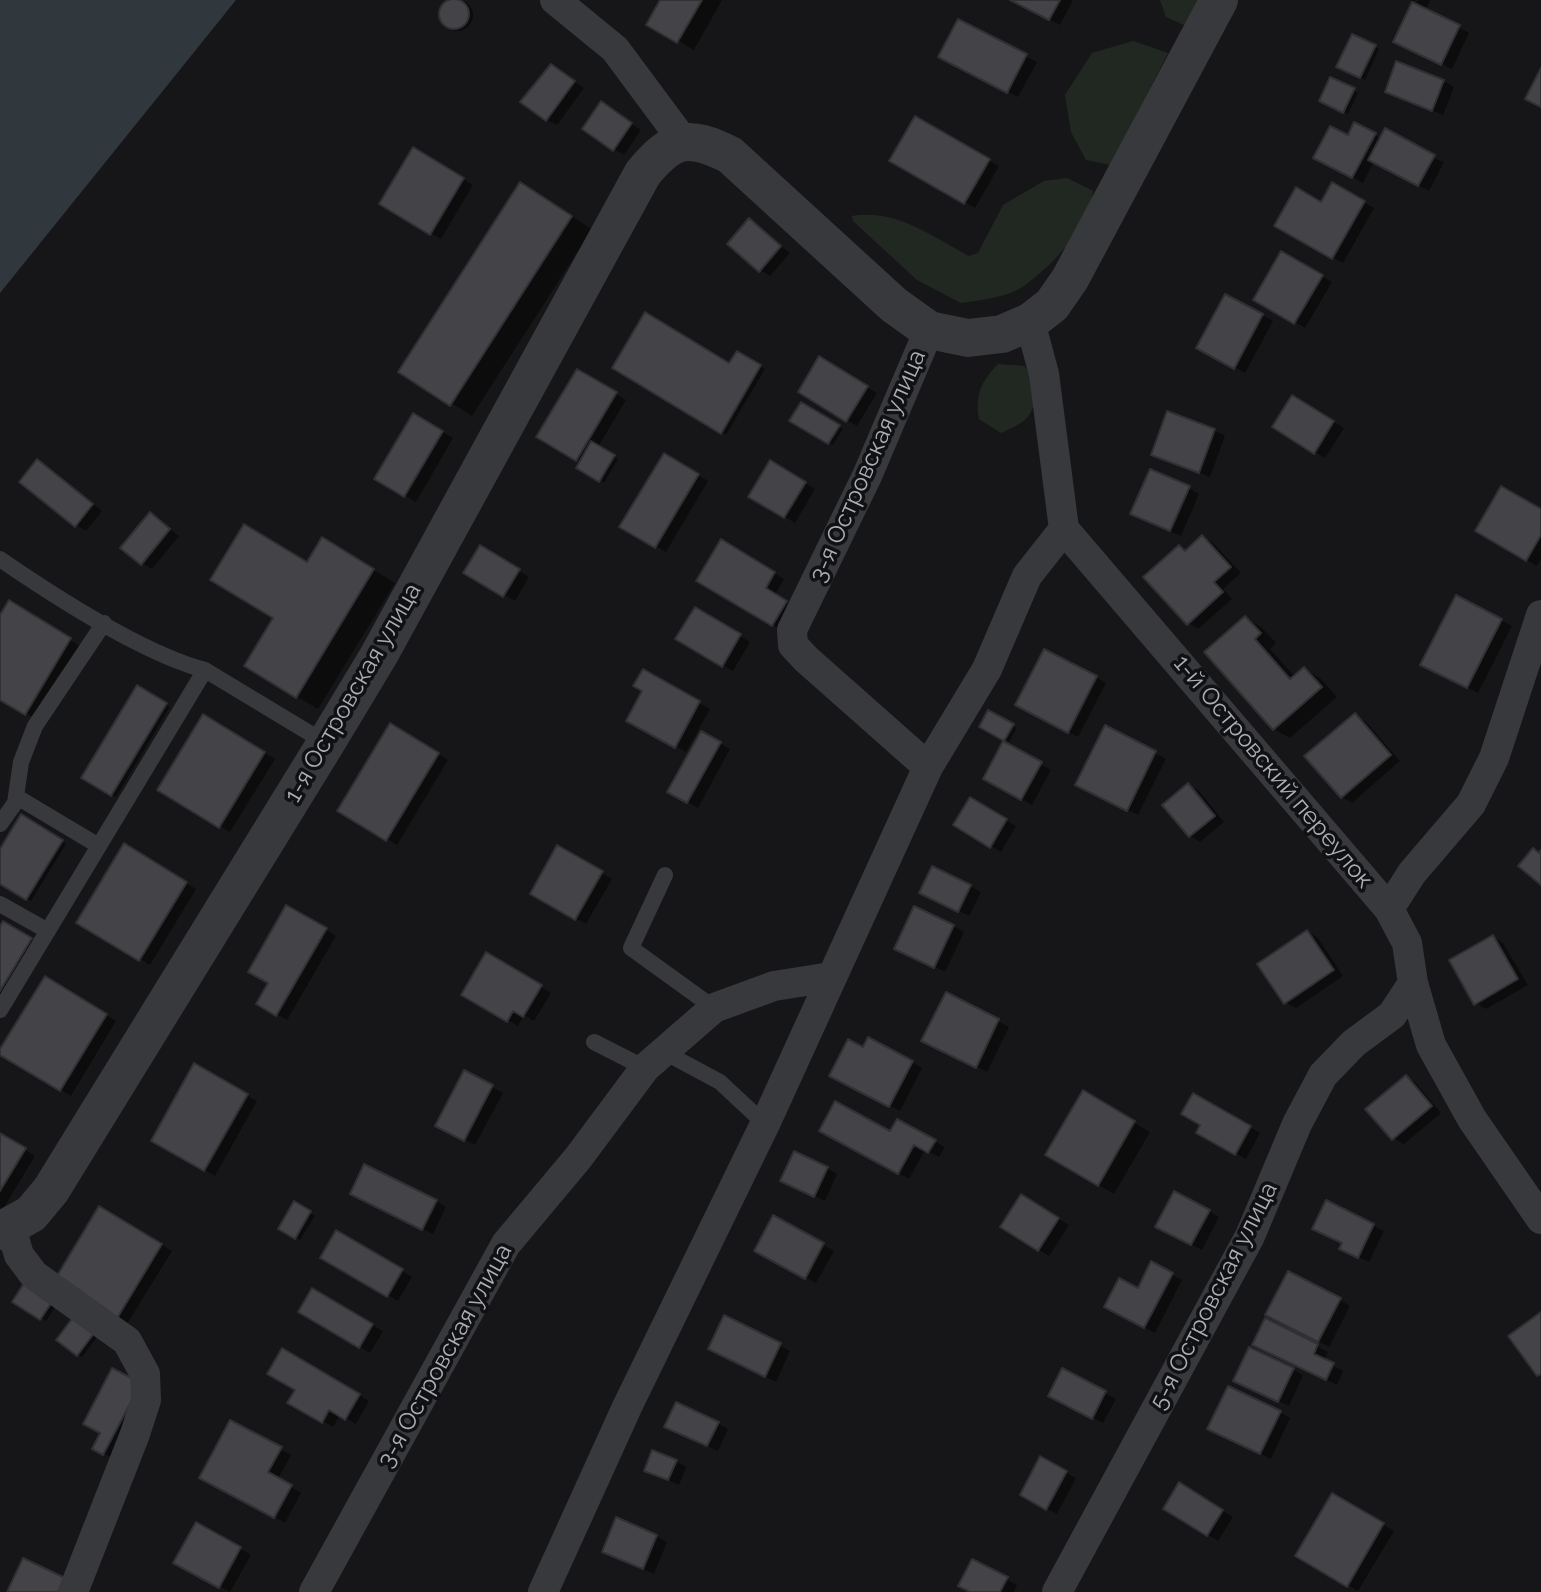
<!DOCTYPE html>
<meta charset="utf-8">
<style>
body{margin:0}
canvas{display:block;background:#161618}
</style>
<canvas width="1541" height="1592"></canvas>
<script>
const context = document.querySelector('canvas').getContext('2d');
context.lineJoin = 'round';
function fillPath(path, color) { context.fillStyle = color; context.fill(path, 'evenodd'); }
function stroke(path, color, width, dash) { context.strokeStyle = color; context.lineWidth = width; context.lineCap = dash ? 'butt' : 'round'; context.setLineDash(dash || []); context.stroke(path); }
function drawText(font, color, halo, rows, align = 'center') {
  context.font = font + ' Raleway,sans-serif'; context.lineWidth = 7; context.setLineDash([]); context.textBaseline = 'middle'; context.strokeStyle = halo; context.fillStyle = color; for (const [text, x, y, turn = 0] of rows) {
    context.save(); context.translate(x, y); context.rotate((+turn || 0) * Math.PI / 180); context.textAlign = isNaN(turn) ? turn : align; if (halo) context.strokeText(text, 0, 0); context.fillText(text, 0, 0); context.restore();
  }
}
fillPath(new Path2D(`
 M1160,0H1201L1184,25L1166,17Z
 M1133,41L1168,53L1111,165L1086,160L1071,132L1065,95L1092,53Z
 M1067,178L1093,191C1089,227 1053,265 1024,286C1008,297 981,300 961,303L917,280L853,221L852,216C896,208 933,237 969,256L978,253L1003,205L1044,181Z
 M998,364L1024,366L1035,379C1035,414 1033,419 1001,433L979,419C975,394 981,382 998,364Z`), '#212822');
fillPath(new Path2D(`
 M0,0H236L0,293Z`), '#30373d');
fillPath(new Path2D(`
 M441 15a16 16 0 1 1 32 0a16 16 0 1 1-32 0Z
 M662,0H722L694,50L648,24Z
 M1012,0H1073L1060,25Z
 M1412,0H1415L1412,5L1419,0H1431L1425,10L1469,33L1452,69L1395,41Z
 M959,21L1037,62L1018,97L951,62Z
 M1353,36L1379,49L1365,80L1343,69Z
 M562,72L584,88L557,125L547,120Z
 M1331,79L1358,93L1348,114L1321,100Z
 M1443,81L1454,87L1443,115L1387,91Z
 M611,110L641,130L624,155L614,149Z
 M915,118L999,166L975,208L891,160Z
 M1355,124L1382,139L1444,162L1429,191L1374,161L1363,183L1316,157L1348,137Z
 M413,150L473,185L441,239L381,204Z
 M1333,184L1374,208L1343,263L1276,226L1322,204Z
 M541,197L592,229L472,416L401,372Z
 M749,220L790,253L770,276L760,270Z
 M1282,253L1332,282L1305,328L1256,299Z
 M1226,296L1273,321L1245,373L1198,347Z
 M737,353L765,369L726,435L614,368L730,365Z
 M820,359L877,393L857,426L800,392Z
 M577,371L626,400L598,447L618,459L604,483L578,467L581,462L539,437Z
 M1303,403L1344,428L1325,458L1274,427Z
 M802,404L843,429L833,445L792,420Z
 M414,415L453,438L416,502L377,479Z
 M1214,430L1225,436L1210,477L1153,454Z
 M664,455L708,481L666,552L622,527Z
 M37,461L102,511L86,531L76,525Z
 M771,463L815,489L795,523L751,496Z
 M1189,488L1199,494L1181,536L1142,519Z
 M1541,511V558L1537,566L1477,531Z
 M151,514L179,536L152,569L142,563Z
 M1202,537L1213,543L1241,573L1223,589L1232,599L1198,629L1188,623L1180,547L1187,551Z
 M722,541L784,579L775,595L796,608L783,631L698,580Z
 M481,548L529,577L515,601L466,572Z
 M343,551L395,583L318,709L246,666L307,564Z
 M1457,597L1512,626L1478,693L1433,670Z
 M9,603L80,646L36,719L0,698V618Z
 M695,609L750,642L733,671L678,639Z
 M1246,618L1261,627L1276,643L1270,649L1295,677L1304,669L1320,678L1337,697L1290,738L1274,729Z
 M643,672L710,709L686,752L628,720L644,691Z
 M1096,677L1106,683L1078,737L1027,711Z
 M138,688L170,707L116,797L83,778Z
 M989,712L1017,728L1009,742L981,727Z
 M1355,715L1365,721L1400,761L1352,803L1342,797Z
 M204,716L275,759L230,832L159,789Z
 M391,726L448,760L397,845L340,810Z
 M1106,728L1166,759L1138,815L1088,790Z
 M702,733L730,749L698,808L669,791Z
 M1004,744L1051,770L1032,805L985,779Z
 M1189,785L1199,791L1224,822L1200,842L1190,836Z
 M971,799L1016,826L1001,852L956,825Z
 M22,817L66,844L31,901L0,882V853Z
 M125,846L196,889L150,965L79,922Z
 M558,848L612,879L586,924L532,894Z
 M970,886L981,892L969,916L932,898Z
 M287,907L336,936L287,1020L258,1004L270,984Z
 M4,923L35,942L0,1001V929Z
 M953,926L964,932L945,972L907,954Z
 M1307,932L1318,938L1343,976L1296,1008L1285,1002Z
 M1493,937L1503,943L1528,985L1486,1009L1476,1003Z
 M486,955L551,993L534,1021L524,1015L518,1026L463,994Z
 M45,978L116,1021L71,1096L0,1053Z
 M946,995L1009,1027L987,1072L934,1046Z
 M863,1049L912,1062L922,1068L900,1111L841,1081Z
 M195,1066L257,1101L215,1176L153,1140Z
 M465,1072L503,1093L475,1145L448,1131Z
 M1406,1077L1416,1083L1441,1113L1404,1144L1393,1138Z
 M1083,1093L1150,1132L1114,1194L1047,1155Z
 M1194,1095L1260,1133L1246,1159L1198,1132L1202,1124Z
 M897,1121L945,1147L939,1157L925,1150L909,1179L821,1131L891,1133Z
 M0,1134L35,1156L0,1214Z
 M827,1168L837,1174L825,1201L793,1186Z
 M362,1199L436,1201L446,1207L433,1234Z
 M1032,1202L1069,1225L1049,1256L1003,1227Z
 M1327,1202L1384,1231L1369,1262L1352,1254L1344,1243Z
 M294,1204L315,1216L300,1240L280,1228Z
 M100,1208L172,1251L127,1324L56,1281Z
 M1209,1211L1219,1217L1202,1250L1168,1232Z
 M774,1218L834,1251L816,1283L756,1250Z
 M337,1233L412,1277L398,1301L323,1257Z
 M1152,1264L1182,1280L1155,1333L1116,1313L1138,1290Z
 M313,1290L383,1331L370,1353L300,1311Z
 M60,1300L46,1321L14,1301Z
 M1340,1300L1350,1306L1329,1347L1278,1321Z
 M725,1318L790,1351L776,1382L720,1355Z
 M1265,1321L1328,1352L1324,1361L1343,1371L1337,1385L1265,1350Z
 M101,1332L82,1357L59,1340Z
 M282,1351L369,1401L356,1424L340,1415L333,1427L290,1402L297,1390Z
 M1293,1370L1303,1375L1289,1406L1246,1386Z
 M1063,1371L1116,1399L1103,1423L1060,1401Z
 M150,1390L114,1459L94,1448L102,1432L85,1423Z
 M1280,1412L1290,1418L1271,1459L1220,1434Z
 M231,1422L291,1455L278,1479L301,1493L285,1523L201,1477Z
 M718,1423L728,1429L718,1451L677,1432Z
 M1040,1459L1076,1478L1057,1514L1022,1495Z
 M676,1461L686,1467L679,1485L646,1470Z
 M1190,1490L1233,1517L1218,1541L1165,1508Z
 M1332,1495L1394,1531L1358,1591L1297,1556Z
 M197,1524L251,1555L230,1592L175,1562Z
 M656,1536L667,1542L654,1574L604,1551Z
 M973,1561L1017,1585L1014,1592H972Z`), '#0007');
const building = new Path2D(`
 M439 14a15 15 0 1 1 30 0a15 15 0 1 1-30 0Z
 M660,0H702L677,43L646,25Z
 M1010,0H1060L1049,20Z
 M1412,2L1460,25L1441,65L1393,42Z
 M958,19L1027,54L1007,93L938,57Z
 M1352,34L1376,45L1360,78L1336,67Z
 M1396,61L1444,80L1432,111L1385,92Z
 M551,64L575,81L546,121L520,102Z
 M1541,68V107L1525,99Z
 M1330,77L1355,88L1343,113L1319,101Z
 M601,101L632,123L613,151L582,129Z
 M915,116L990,159L964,204L889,161Z
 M1354,122L1376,133L1352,178L1313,158L1330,126L1348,135Z
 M1385,128L1435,155L1418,186L1368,160Z
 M413,147L464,178L430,235L379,204Z
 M520,182L572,216L450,406L398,372Z
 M1332,182L1365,201L1332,259L1274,226L1296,187L1321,202Z
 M749,218L781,246L759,272L727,244Z
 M1281,251L1323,275L1294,324L1253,300Z
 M1225,294L1263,314L1234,369L1196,348Z
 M645,312L729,363L737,351L761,365L721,434L612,368Z
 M819,356L868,386L846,422L798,392Z
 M577,369L617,392L576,461L536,437Z
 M1292,395L1334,421L1314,454L1272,427Z
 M801,402L840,425L828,444L789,421Z
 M1167,411L1215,429L1199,473L1151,455Z
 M413,413L443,431L404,497L374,479Z
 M591,441L615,455L599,482L576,468Z
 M664,453L699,474L655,548L619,527Z
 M37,459L93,504L75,527L19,482Z
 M770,460L806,482L784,518L748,497Z
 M1150,469L1190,486L1170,531L1130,514Z
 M1501,486L1541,509V535L1526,561L1475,531Z
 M150,512L170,529L141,565L120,548Z
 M244,524L307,562L322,537L374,569L296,698L244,666L273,618L210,580Z
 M1202,535L1231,567L1214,582L1223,592L1187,625L1143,577L1179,545L1185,551Z
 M721,539L775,572L766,588L787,601L772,626L696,581Z
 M480,545L520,569L503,597L463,573Z
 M1456,595L1502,619L1467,688L1420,665Z
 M9,600L71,638L25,715L0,700V615Z
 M695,607L741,634L722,667L675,639Z
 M1245,616L1261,633L1255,639L1290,679L1304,667L1322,687L1273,730L1204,652Z
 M1044,649L1097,676L1068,733L1015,705Z
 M643,669L700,701L675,748L626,721L642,691L633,686Z
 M137,685L167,703L111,796L81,778Z
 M988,710L1014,724L1004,741L979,727Z
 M1355,713L1391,755L1341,798L1304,756Z
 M203,714L265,752L219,828L157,790Z
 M390,723L439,753L386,841L337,811Z
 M1105,725L1156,751L1127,811L1075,785Z
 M701,731L721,742L687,803L667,792Z
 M1003,741L1042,762L1021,800L983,779Z
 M1188,783L1215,816L1189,837L1162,805Z
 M970,797L1007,819L990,848L953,825Z
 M21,814L63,840L26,900L0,884V849Z
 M124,843L187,882L139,961L76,923Z
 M557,845L603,871L575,920L530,894Z
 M1533,848L1539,853L1541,850V885L1518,866Z
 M932,866L971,885L958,912L919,893Z
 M286,905L327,928L276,1016L256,1004L268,983L248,972Z
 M914,906L954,925L934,968L894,949Z
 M3,921L32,938L0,991V926Z
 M1307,930L1334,970L1284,1004L1257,964Z
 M1493,935L1518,979L1474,1005L1449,960Z
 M486,952L542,985L523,1017L513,1011L507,1022L461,995Z
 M45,976L107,1014L60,1091L0,1055V1049Z
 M946,992L999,1019L976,1068L921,1041Z
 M868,1037L913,1061L889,1107L829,1076L848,1039L863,1047Z
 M194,1063L248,1094L204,1171L151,1141Z
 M464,1070L493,1085L464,1141L435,1126Z
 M1406,1075L1432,1106L1392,1140L1365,1109Z
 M1083,1090L1135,1121L1098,1186L1045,1155Z
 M1193,1093L1251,1126L1235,1155L1196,1133L1200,1125L1181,1114Z
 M835,1101L890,1131L897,1119L936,1140L928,1153L914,1145L898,1174L819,1131Z
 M0,1133L26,1148L0,1191Z
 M794,1151L828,1167L814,1197L780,1181Z
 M364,1164L437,1200L422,1230L350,1194Z
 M1174,1191L1210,1210L1191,1245L1155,1227Z
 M1021,1194L1059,1218L1038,1251L1000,1227Z
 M1326,1200L1374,1224L1358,1258L1339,1249L1342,1243L1312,1229Z
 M294,1201L311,1211L295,1239L278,1229Z
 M99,1206L162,1244L116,1320L54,1281Z
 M773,1215L824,1243L805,1279L754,1251Z
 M336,1230L403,1269L387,1297L320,1258Z
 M1151,1261L1173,1273L1144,1328L1104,1307L1119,1278L1138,1288Z
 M1288,1271L1341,1298L1318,1342L1265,1315Z
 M28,1277L56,1296L40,1320L12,1302Z
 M312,1288L373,1324L359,1348L298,1312Z
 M77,1312L98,1328L77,1356L56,1340Z
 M1541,1312V1374L1537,1376L1508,1336Z
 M724,1315L781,1343L765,1377L708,1349Z
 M1265,1318L1318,1344L1314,1354L1334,1363L1326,1380L1252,1345Z
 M1249,1347L1294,1368L1278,1402L1233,1381Z
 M282,1348L360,1394L345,1420L329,1410L322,1423L287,1403L295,1390L267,1374Z
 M112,1368L141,1383L103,1455L92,1449L100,1433L83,1424Z
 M1062,1368L1106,1391L1092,1419L1048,1396Z
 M1228,1386L1281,1411L1260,1454L1207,1429Z
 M676,1402L719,1422L707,1446L664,1427Z
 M230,1420L282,1447L268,1472L292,1485L274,1518L199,1478Z
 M652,1450L677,1460L668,1480L644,1471Z
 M1040,1456L1067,1471L1046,1510L1020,1495Z
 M1179,1482L1223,1510L1207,1536L1163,1509Z
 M1332,1493L1384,1523L1347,1587L1295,1556Z
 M616,1517L657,1535L643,1569L602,1552Z
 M196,1522L241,1547L219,1588L173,1563Z
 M23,1558L65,1578L58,1592H7Z
 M972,1559L1008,1577L1000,1592H970L958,1586Z`);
fillPath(building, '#444448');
stroke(building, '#313134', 2);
stroke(new Path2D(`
 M0,559C54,596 142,653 205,670
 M17,797L99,846
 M0,824L15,803L21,762L35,726L104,623
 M665,875L631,948L714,1008
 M0,904L48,931
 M0,1010L205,670L326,743
 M594,1042L645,1068
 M664,1052L720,1082L765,1124`), '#38393d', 16);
stroke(new Path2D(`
 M555,0L615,49L684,142
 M1030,322L1044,374L1064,529L1389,909L1407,943L1413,983L1431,1045L1472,1119L1541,1219
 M928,767L806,659L793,645L792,630L867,476L929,330
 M1389,909L1412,873L1471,804L1494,758L1541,615
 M11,1228L19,1255L34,1275L127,1341L145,1374L146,1400L135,1434L73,1592
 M314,1592L506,1244L578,1158L645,1068L714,1008L774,986L831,977
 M543,1592L627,1407L765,1124L928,767L987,669L1027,576L1064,529
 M1057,1592L1250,1236L1297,1124L1323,1075L1354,1043L1392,1015L1413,983`), '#38393d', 30);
stroke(new Path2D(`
 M0,1231L31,1214L51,1190L326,743L379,655L643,173C673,137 688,134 730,155L894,305L929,330L968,338L1002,334L1030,322L1052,305L1070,279L1219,0`), '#38393d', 38);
drawText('24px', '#aaaeb7', '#111113', [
 ["3-я Островская улица",868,466,-66],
 ["1-я Островская улица",353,693,-60],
 ["1-й Островский переулок",1273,772,50],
 ["5-я Островская улица",1214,1296,-63],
 ["3-я Островская улица",445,1356,-61]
]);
</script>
